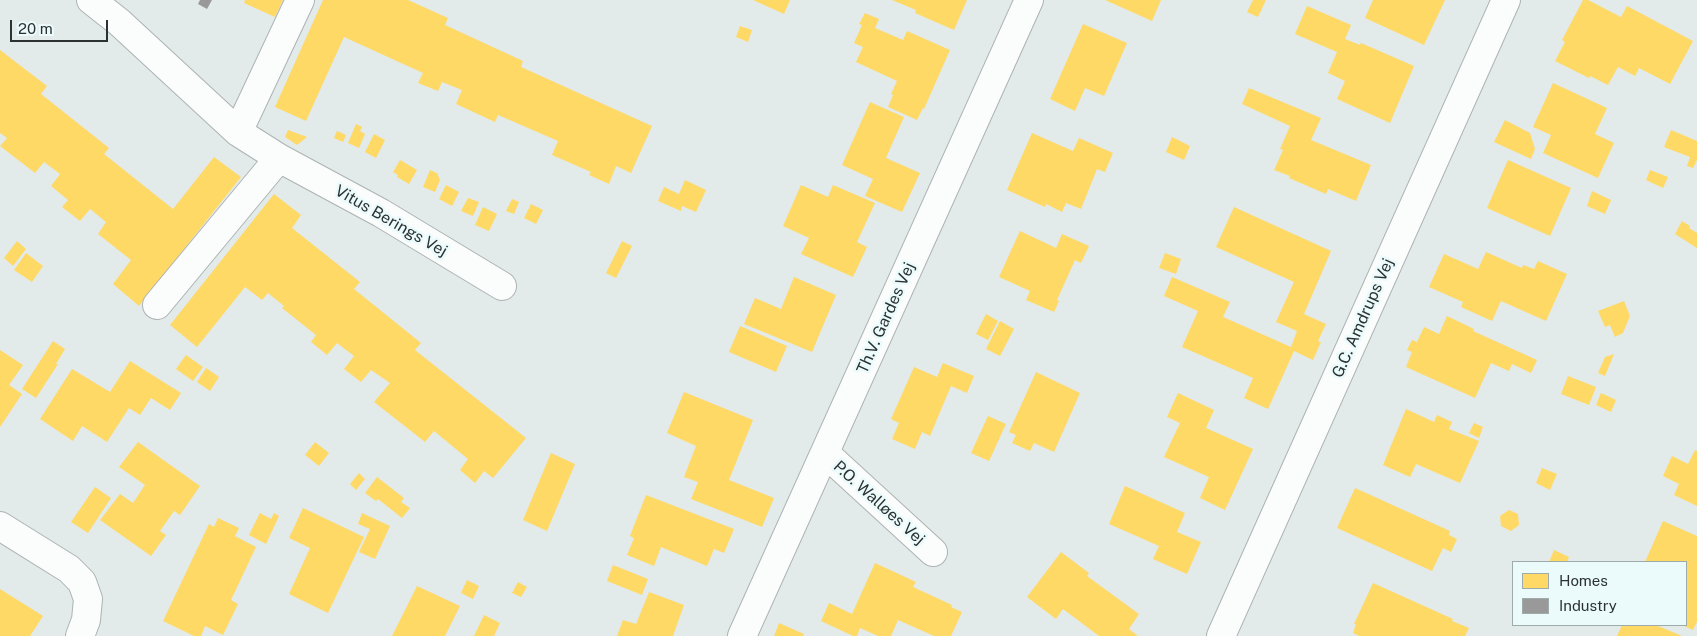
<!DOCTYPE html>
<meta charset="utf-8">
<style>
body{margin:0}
#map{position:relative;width:1697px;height:636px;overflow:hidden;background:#e2eaea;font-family:"Public Sans",sans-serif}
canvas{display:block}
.legend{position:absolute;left:1512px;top:561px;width:175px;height:65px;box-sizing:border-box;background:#ebfbfc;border:1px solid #9faaab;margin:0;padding:6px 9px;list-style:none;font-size:15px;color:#2c3132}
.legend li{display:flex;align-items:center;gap:10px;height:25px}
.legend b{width:25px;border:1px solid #9faaab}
.scale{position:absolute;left:10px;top:20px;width:98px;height:22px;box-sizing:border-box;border:2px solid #2c3132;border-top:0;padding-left:6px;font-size:15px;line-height:18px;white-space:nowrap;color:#2c3132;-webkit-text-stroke:4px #ebfbfc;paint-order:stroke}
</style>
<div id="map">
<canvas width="1697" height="636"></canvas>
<ul class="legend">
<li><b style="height:14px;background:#ffd966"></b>Homes</li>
<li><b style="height:14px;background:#999"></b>Industry</li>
</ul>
<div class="scale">20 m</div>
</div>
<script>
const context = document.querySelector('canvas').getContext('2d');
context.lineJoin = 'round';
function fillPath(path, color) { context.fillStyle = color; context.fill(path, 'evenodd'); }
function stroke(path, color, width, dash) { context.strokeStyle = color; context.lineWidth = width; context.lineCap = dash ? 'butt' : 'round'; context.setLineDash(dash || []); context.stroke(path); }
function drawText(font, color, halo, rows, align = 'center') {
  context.font = font + ' "Public Sans",sans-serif'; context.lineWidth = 5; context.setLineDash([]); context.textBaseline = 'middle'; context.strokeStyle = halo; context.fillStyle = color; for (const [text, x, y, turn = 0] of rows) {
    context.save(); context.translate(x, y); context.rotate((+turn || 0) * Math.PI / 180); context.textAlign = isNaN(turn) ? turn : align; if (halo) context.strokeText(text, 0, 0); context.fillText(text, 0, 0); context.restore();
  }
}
fillPath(new Path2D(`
 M245,0H283L275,17L244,3Z
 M323,0H408L448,18L445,25L523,61L521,67L652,126L631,173L616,166L609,184L589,175L591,172L552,155L558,141L498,115L495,122L456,104L462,90L442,82L438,91L418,83L423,73L344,37L306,121L275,107Z
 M753,0H790L784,14Z
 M892,0H967L954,30L915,13L916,10Z
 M1105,0H1161L1152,21Z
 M1253,0H1266L1258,17L1247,12Z
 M1373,0H1445L1424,45L1365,18Z
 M1583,0H1588L1621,17L1627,6L1693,41L1670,84L1639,68L1635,76L1618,67L1608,85L1590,76L1589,78L1555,61L1565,42L1562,40Z
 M1307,6L1351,25L1345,39L1360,45L1361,43L1414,66L1390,123L1337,99L1345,81L1328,73L1337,52L1295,34Z
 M865,13L879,19L875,28L903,40L907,31L950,50L924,109L923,108L917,120L888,107L893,95L891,94L897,81L856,62L863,47L854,43L862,25L859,24Z
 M1083,24L1127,43L1104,96L1085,88L1075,111L1050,99Z
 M740,26L752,30L748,42L736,37Z
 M0,50L47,86L41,94L109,148L104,154L173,209L214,157L241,177L139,306L113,284L131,260L98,234L106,222L90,209L80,221L62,207L68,200L51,186L60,174L44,162L35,173L0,146L7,138L0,133Z
 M1553,83L1607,108L1595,134L1614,143L1598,178L1543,153L1551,135L1533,127Z
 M1249,88L1321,118L1311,140L1371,165L1356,201L1328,189L1326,194L1289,178L1290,176L1274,170L1283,150L1280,149L1290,126L1242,104Z
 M870,102L904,117L886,158L920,173L902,212L865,196L873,179L842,165Z
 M1505,120L1530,133L1535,149L1531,159L1494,142Z
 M356,124L362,127L360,131L365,134L359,148L348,143Z
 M288,130L307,137L297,145L285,137Z
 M1671,130L1697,141V160L1693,168L1687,166L1690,157L1664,147Z
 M337,131L346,135L343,142L334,138Z
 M1032,133L1073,151L1079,138L1113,153L1105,172L1097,169L1081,209L1066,203L1062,212L1046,204L1045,207L1007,190Z
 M374,134L385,140L376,158L365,152Z
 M1172,137L1190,146L1184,160L1166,152Z
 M400,160L417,170L409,184L397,177L398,175L393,172Z
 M1508,160L1571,188L1550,236L1487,208Z
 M430,170L437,173L440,180L435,192L423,187Z
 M1650,170L1668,177L1663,188L1646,180Z
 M685,180L706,190L696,212L682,206L681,211L658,201L664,187L679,194Z
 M446,185L459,192L452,206L439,199Z
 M801,185L828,197L833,185L875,203L857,242L867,247L853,277L801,254L809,238L783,226Z
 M1592,191L1611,200L1605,214L1587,206Z
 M274,194L301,215L292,228L360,282L354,289L421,343L415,350L526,438L493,478L484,471L475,483L460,470L468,459L434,431L425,442L374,402L390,383L371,370L361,382L344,369L354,356L337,343L327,355L311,342L316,335L282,308L284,306L268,293L262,300L245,287L197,347L170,325Z
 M468,198L479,202L473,216L461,211Z
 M512,199L519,202L514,214L506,211Z
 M531,204L543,210L536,224L524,218Z
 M483,207L497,214L489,231L475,225Z
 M1234,207L1331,251L1304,314L1326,324L1318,341L1321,342L1313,360L1294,351L1268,409L1244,398L1253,378L1182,347L1198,311L1164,296L1172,277L1230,302L1223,317L1291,347L1297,331L1276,322L1294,282L1216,247Z
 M1682,221L1690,226L1689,228L1697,233V248L1675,234Z
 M1020,231L1056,248L1062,234L1089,246L1081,263L1075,260L1057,300L1059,301L1054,312L1026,300L1030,291L999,277Z
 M17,241L26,249L13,266L4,258Z
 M622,241L632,246L616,278L606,273Z
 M1486,252L1522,268L1523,265L1534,269L1538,261L1567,274L1546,321L1501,301L1492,321L1461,307L1463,302L1429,287L1444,254L1478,269Z
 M26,253L43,266L32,282L14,270Z
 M1165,253L1181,259L1176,274L1159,268Z
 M794,277L836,295L812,352L744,324L755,298L781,309Z
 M1624,301L1630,316L1623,333L1615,337L1610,325L1605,327L1598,311Z
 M986,314L998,321L988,340L976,334Z
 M1447,316L1474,329L1473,331L1537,360L1531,373L1512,364L1509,371L1491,363L1475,398L1406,367L1412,352L1407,350L1412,340L1417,342L1424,327L1439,334Z
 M1000,321L1014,329L1000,356L986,349Z
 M740,326L787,346L776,372L729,352Z
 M53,341L65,349L56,364H58L36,398L22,389Z
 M0,350L23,365L9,385L22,394L0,427Z
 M1614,354L1605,376L1598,373L1605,357Z
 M186,355L203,367L193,381L176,369Z
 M130,361L181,393L170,410L151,398L140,415L129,408L107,442L82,426L73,441L40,419L72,369L110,392Z
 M943,363L974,376L967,393L951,386L930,436L922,432L915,449L892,439L899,423L891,419L914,367L937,377Z
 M206,368L219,377L210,391L197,382Z
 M1036,372L1080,393L1054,452L1034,443L1030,451L1012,443L1016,435L1009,432Z
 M1568,376L1596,387L1589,405L1561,394Z
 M684,392L753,420L729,480L774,498L762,527L691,499L698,482L684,477L696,446L667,433Z
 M1178,393L1214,410L1206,428L1253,449L1225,510L1200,498L1209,477L1164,457L1180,423L1167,417Z
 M1601,393L1616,400L1611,412L1596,405Z
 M1406,409L1434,422L1437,415L1452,422L1449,429L1479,441L1460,483L1416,464L1410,477L1383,465Z
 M988,416L1006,424L989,461L971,453Z
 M1474,423L1483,427L1479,438L1469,433Z
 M138,442L200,486L180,515L174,511L160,531L166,535L151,556L100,520L120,494L133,503L145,485L119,467Z
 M315,442L329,453L319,466L305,455Z
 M1695,450L1697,451V506L1674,495L1679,484L1663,476L1672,456L1688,464Z
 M551,453L575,464L547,531L523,520Z
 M1542,468L1557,474L1550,490L1536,483Z
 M359,473L365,479L356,490L350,484Z
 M377,477L404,498L401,502L410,508L402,518L378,499L376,501L365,493Z
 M1125,486L1185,513L1177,532L1201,542L1187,574L1153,559L1159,546L1109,524Z
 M95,487L111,498L88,533L71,522Z
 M1355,488L1450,531L1449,535L1457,539L1451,552L1443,548L1432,571L1337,528Z
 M646,495L734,529L724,553L714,549L707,566L661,547L654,566L627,555L634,538L630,536Z
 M303,508L364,537L328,613L289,594L310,548L289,538Z
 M1509,510L1518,514L1519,525L1511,531L1501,526L1500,516Z
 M260,513L271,519L274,513L279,516L266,544L249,535Z
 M362,513L390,526L375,559L359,552L370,529L358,524Z
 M218,518L239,528L235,536L256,547L231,600L238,604L223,635L205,626L201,636H194L163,621L209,524L214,527Z
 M1663,521L1697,536V622L1693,630L1682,625H1686V562H1645Z
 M1554,550L1569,557L1567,562H1549Z
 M1061,552L1089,573L1087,576L1139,614L1129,629L1138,636H1099L1063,609L1056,619L1027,597Z
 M875,563L916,582L913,587L952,605L951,607L962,612L951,636H934L898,620L891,636H878L860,628L857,636H853L821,621L829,603L852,614Z
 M613,565L648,579L642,595L607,581Z
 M467,580L479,586L473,599L461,593Z
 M518,582L527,587L521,597L512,593Z
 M1373,583L1453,619L1452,621L1469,628L1465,636H1359L1353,633L1356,624H1354Z
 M417,586L460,606L445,636H392Z
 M0,589L43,616L30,636H0Z
 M649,592L684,605L673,636H617L623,620L636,624Z
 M484,615L500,623L494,636H474Z
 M779,623L804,634L803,636H774Z
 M1622,625H1656L1682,636H1617Z`), '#ffd966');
fillPath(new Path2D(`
 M200,0H212L207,9L198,4Z`), '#999');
const minor = new Path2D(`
 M91,0L119,22L238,132L279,158L381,213L502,286
 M238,132L300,0
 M157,305L279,158
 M825,453L933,552
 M0,526L69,569L82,582L88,599L86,620L80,636
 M742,636L1029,0
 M1221,636L1506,0`);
stroke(minor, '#adb3b3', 30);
stroke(minor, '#fbfcfc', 28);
drawText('16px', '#2c3132', '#ebfbfc', [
 ["Vitus Berings Vej",391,221,30],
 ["Th.V. Gardes Vej",886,318,-66],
 ["G.C. Amdrups Vej",1363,318,-66],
 ["P.O. Walløes Vej",879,503,42]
]);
</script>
